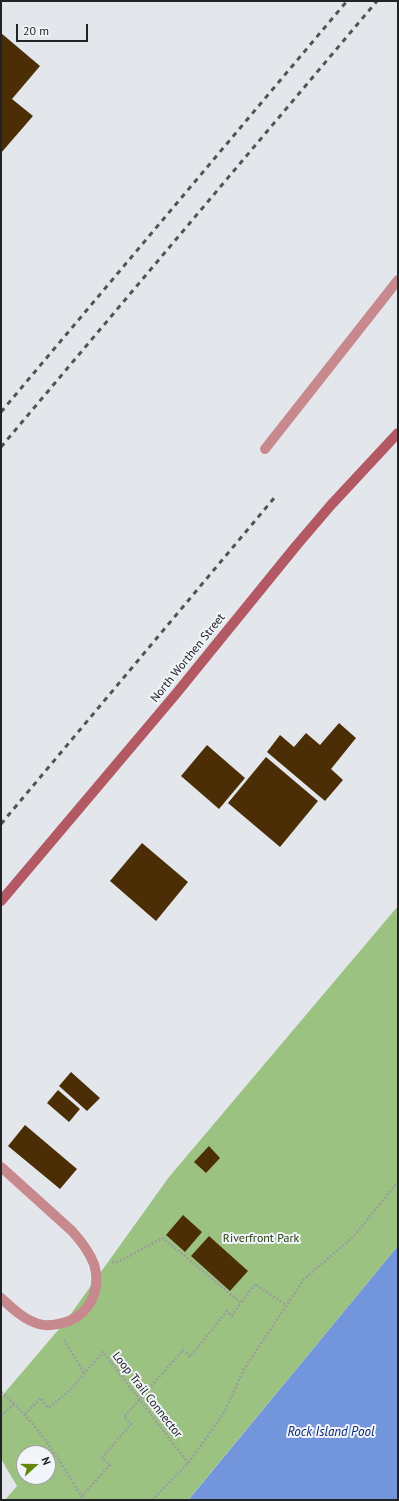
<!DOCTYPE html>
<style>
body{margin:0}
#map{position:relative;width:399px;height:1501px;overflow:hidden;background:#e3e7ec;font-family:"PT Sans",sans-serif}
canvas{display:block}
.frame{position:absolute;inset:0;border:2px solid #222325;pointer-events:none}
.north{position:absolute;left:16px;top:1445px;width:40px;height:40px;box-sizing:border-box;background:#f1f4f9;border:1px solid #9ea0a4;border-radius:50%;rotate:69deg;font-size:11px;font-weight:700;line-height:16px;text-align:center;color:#222325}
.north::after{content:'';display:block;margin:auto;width:14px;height:18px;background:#648809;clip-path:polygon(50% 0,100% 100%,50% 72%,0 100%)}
.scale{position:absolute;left:16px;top:24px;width:72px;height:18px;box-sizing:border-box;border:2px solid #222325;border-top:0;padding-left:5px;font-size:12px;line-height:14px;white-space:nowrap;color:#222325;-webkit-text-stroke:3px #f1f4f9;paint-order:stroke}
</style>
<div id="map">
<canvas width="399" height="1501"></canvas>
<div class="frame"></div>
<div class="north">N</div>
<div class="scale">20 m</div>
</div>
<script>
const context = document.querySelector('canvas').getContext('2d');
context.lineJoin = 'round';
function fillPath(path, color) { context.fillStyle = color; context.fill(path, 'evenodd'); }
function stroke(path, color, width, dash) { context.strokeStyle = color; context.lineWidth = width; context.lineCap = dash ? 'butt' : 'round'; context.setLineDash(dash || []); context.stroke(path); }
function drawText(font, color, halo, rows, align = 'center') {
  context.font = font + ' "PT Sans",sans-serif'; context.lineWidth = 4; context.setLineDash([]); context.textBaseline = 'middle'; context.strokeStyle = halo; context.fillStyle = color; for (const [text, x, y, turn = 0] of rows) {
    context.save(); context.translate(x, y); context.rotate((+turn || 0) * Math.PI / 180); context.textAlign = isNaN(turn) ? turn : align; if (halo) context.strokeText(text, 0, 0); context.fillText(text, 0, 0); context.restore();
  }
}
fillPath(new Path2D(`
 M398,906V1246L188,1500H5L17,1486L1,1459V1397L65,1322L169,1177ZM24,1453H48V1477H24Z`), '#9cc282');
fillPath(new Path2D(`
 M398,1246V1500H188L190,1498Z`), '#7295db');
fillPath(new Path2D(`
 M1,33L40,66L12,99L33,116L1,153Z
 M339,723L356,738L331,769L343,780L325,801L267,752L280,735L294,747L306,733L320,745Z
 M207,745L245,778L219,809L181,776Z
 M266,757L318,801L280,847L228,803Z
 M142,843L188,882L156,921L110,881Z
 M71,1072L100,1098L87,1111L59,1086Z
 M58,1090L80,1109L69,1122L47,1103Z
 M25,1125L77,1169L60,1189L8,1146Z
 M209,1146L220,1158L206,1173L194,1162Z
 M183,1215L202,1232L185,1252L166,1235Z
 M209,1236L248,1271L230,1291L191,1256Z`), '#4c2e06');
stroke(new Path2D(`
 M112,1262H118L163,1238L241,1303L255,1284L286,1305
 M64,1340L85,1374
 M1,1392C38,1423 59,1460 84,1500
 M25,1414L41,1398L48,1408L70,1390L103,1352L188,1463
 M1,1416L15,1403
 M82,1496L110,1465L102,1458L131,1424L124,1417L183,1350L190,1357L227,1311L232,1316L241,1303
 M152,1500L188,1463L205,1440L226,1409L244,1369L304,1279L353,1237L398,1182`), '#9a9da1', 2.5, [2, 2]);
stroke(new Path2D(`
 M265,449L398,280`), '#c8898e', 10);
stroke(new Path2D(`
 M1,1167L72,1231C81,1241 89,1251 94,1264C101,1287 92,1311 69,1321C60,1324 49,1327 39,1324C24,1320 12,1308 1,1298`), '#c8898e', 10);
stroke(new Path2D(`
 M1,901L175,695L296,546L331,505L398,433`), '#b35963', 10);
stroke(new Path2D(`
 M1,412L347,1
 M1,447L377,1
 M1,824L275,497`), '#515355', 3, [5, 5]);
drawText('12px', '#222325', '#f1f4f9', [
 ["North Worthen Street",188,658,-51],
 ["Loop Trail Connector",147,1395,52]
]);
drawText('12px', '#1f3a03', '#f1f4f9', [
 ["Riverfront Park",261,1239]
]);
drawText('italic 13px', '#052576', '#f1f4f9', [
 ["Rock Island Pool",331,1432]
]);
</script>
